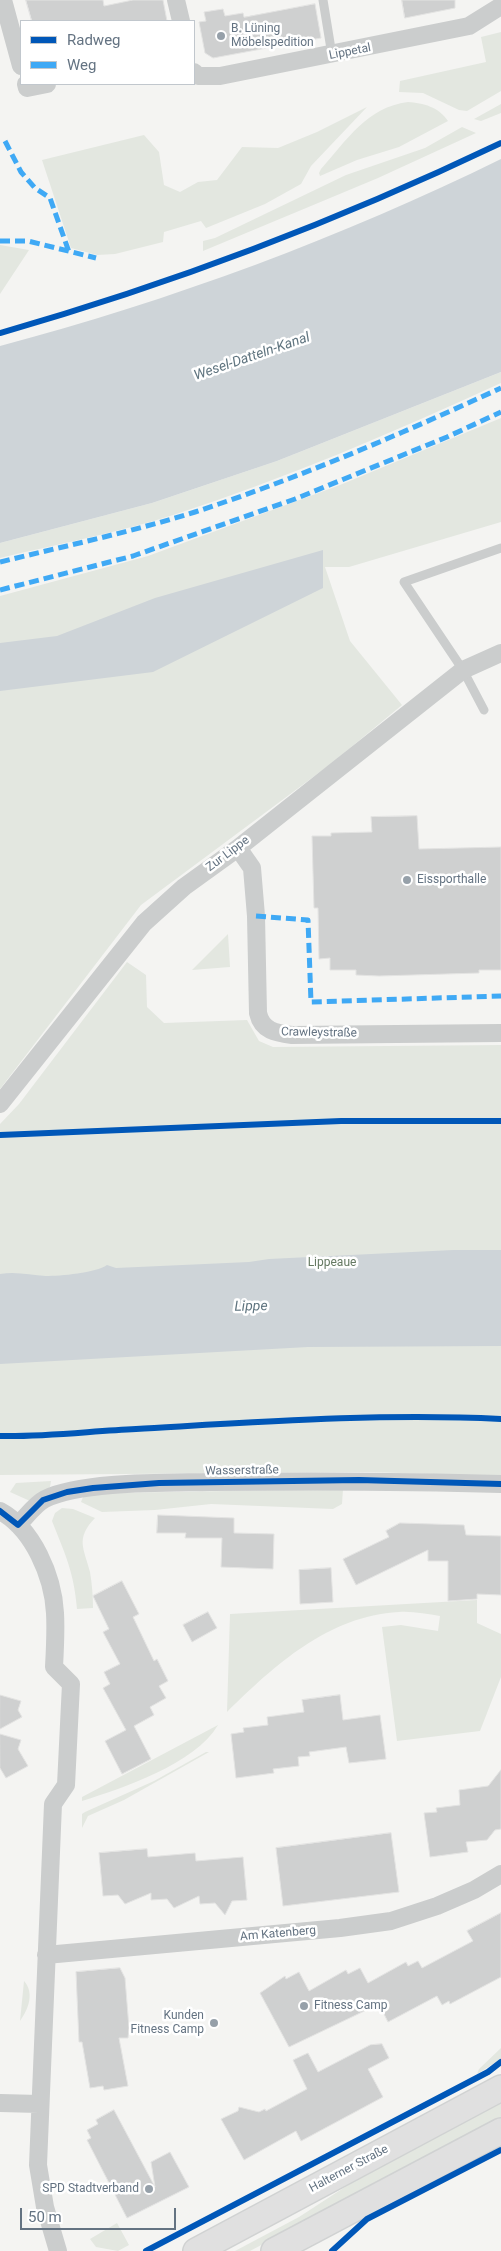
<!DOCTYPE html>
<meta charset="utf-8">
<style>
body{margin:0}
#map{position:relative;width:501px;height:2251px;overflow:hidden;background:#f4f4f2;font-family:Roboto,sans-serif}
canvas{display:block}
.legend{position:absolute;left:20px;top:20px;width:175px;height:65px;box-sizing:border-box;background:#fff;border:1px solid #c1c7cd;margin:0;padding:6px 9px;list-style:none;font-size:15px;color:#647382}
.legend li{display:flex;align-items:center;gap:10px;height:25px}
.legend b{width:25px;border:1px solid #c1c7cd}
.scale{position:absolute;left:20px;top:2208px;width:156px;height:22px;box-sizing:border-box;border:2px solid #647382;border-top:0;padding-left:6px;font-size:15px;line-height:18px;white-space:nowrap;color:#647382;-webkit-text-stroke:4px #fff;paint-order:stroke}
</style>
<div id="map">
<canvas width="501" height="2251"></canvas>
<ul class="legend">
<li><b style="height:6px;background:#0057b8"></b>Radweg</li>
<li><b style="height:6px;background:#3fa9f5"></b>Weg</li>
</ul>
<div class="scale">50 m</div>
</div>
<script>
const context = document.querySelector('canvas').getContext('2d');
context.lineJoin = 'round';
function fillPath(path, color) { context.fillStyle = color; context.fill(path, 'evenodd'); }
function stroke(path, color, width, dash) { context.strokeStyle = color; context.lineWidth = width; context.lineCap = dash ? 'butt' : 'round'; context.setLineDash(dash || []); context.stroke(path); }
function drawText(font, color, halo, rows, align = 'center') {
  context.font = font + ' Roboto,sans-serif'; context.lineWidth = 5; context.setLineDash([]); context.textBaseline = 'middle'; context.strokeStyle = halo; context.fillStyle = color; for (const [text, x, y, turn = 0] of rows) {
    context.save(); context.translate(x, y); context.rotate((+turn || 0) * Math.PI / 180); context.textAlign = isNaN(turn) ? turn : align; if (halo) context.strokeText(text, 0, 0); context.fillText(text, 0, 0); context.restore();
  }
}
fillPath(new Path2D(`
 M501,32V91L467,111L459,110L423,93L399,92L400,81L486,62L481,37Z
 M408,102C423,103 439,107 448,121L399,147L357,160L320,176L319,173L321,169C347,140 367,107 408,102Z
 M501,104V113L481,121L474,119Z
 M367,107L311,166L301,184L265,204L206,228L201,221L164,232L163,242L115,254L97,255L71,248L42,160L144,135L159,152L164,185L180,192L198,182L217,180L242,147L278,148L317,132Z
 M462,127L476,133L378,178L203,251V241L215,238L346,175L425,148Z
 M0,245L29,250L0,294Z
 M501,372V383C394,432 285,479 173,515C117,533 58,544 0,558V543L152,503L277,461Z
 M501,418V522L349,567H325L350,641L402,705L332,763L141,905L0,1089V596L148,556L340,485Z
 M228,934L230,967L192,970Z
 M127,962L146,975L147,1007L164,1023L247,1020L259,1041L273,1047L501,1045V1476L368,1472L0,1475V1124L19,1104Z
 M51,1481L50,1487L30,1501L10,1492L16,1483Z
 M343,1489L342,1504L333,1509L211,1504L155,1510L102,1512L81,1502L83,1497L109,1493Z
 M62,1508L73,1509L95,1518C75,1539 84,1548 90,1572C92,1584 93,1596 93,1608L77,1609C74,1572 65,1554 52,1521L55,1513Z
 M477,1600V1623L501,1634V1677L480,1731L397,1741L382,1627L401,1625L438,1631L440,1616C427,1614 412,1611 399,1612C328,1616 275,1665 227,1712L230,1614Z
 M218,1725C195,1764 123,1788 82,1801V1797Z
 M206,1752H209L124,1800L88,1816L82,1828V1814L85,1812L154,1781Z
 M24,1981C35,1993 28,2010 20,2021Z
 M501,2048V2059L477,2074L479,2069Z
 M501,2100V2118L250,2251H235L299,2217L382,2163Z
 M117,2223L129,2245L118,2251L96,2247L90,2239Z`), '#e3e7e0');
fillPath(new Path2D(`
 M501,159V372L277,461L152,503L0,543V346C170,301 343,237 501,159Z
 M323,550V588L153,672L0,691V643L57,636L155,598Z
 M453,1250H501V1346L308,1347L0,1364V1274C16,1271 30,1275 46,1276C60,1276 96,1273 107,1265L116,1268L249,1262L269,1259Z`), '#ced4d8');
const building = new Path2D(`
 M26,0H103L104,6L133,0H163L167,21H32Z
 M402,0H455V8L405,18Z
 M315,4L321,38L213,58L205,53L199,22L206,21L204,12L223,9L225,16L243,13L244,17Z
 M417,816L419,849L501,847V970H479V973L379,976L356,975V970H330V958L319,959L318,908H314L312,836H331V833L372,832L371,817Z
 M158,1515L234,1518V1533L274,1534L273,1569L221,1567L222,1538H185L186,1533H157Z
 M400,1523L464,1525L466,1535L501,1536V1595L477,1594V1599L448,1601V1561H428V1550L356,1585L343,1559L389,1537L386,1531Z
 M331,1568L333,1602L300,1604L299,1570Z
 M122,1581L139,1614L133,1617L154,1661L157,1659L168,1681L159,1686L166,1698L150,1707L154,1715L134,1726L151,1759L122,1774L105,1741L126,1730L103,1688L110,1684L104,1672L120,1664L103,1632L109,1629L93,1596Z
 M208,1612L217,1628L192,1642L183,1625Z
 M0,1695L21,1701L18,1710L22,1717L0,1729Z
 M340,1695L343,1720L380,1715L386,1759L349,1763L346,1747L309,1752L310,1756L298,1757L299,1766L273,1769L274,1773L236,1778L231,1734L244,1732L243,1728L268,1725L267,1717L304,1712L302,1700Z
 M0,1734L21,1740L18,1749L28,1766L6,1778L0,1768Z
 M501,1770V1829L495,1830L487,1840L466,1842L468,1852L430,1857L424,1813L437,1812L436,1808L460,1805L459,1790L488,1786Z
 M391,1833L399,1892L283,1906L276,1848Z
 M147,1849L148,1857L195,1853L196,1861L243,1857L247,1900L232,1901L225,1915L215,1903L200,1904L199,1896L174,1908L167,1899L151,1900V1893L125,1904L118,1895L103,1896L99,1853Z
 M501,1913V1977L450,2004L449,2001L442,2005L437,1996L388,2022L379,2004L289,2047L260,1993L285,1976L286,1979L299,1972L309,1991L346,1970L348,1974L360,1968L368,1983L406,1962L408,1966L418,1961L422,1968L473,1941L467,1931Z
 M120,1968L125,1978L129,2028L128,2038H119L128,2086L104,2090L103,2086L90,2088L82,2042H79L76,1972Z
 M382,2044L389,2058L368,2069L383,2097L301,2141L296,2131L244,2160L221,2119L238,2111L239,2107L259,2112L265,2109L266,2111L307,2089L293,2060L308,2053L318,2072L370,2045Z
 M114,2110L155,2187L151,2162L170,2152L189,2187L127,2218L87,2140L91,2138L87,2130L98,2124L96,2120Z`);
fillPath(building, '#cfd0d0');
stroke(building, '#e3e3e2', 1);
const secondary = new Path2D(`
 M196,2251L501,2088
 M274,2251L501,2131`);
stroke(secondary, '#d0d2d2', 28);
stroke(new Path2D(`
 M323,0L332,55
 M484,710L463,670L404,582L501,548`), '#cbcdcd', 9);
stroke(new Path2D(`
 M3,0L21,66
 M176,0L181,21
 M194,72L198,76H220L469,26L501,6
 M26,84L27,88L47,84
 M238,848L252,868L256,916L258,1013C262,1031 276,1033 292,1035L501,1033
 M0,1104L144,923L184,887L238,848L463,670L501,653
 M0,1511C33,1529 53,1576 55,1613C56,1630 55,1649 54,1667L71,1684L66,1785L53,1804L38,2165L45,2207L58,2251
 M18,1525C26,1517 35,1504 45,1499C82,1481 168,1483 210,1482C307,1481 404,1481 501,1484
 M46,1955L340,1928L391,1921L437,1906L474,1890L501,1874
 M0,2103L39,2104`), '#cbcdcd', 18);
stroke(secondary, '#e0e0e0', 25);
stroke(new Path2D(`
 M5,141L21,172L35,188L50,198L69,252
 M0,241H28L96,258
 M0,562C65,546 131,532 195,512C299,478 401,434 501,388
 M0,590L133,556L295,499L447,437L501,412
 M256,916L308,920L311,1002L501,996`), '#3fa9f5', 5, [10, 5]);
stroke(new Path2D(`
 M0,333C172,284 340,220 501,143
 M0,1135L341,1121H501
 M0,1436C46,1437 91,1431 136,1429C258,1422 379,1413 501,1419
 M0,1511L18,1525L43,1500L67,1492L93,1488L159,1483L359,1480L501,1484
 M146,2251L488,2072L501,2062
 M332,2251L367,2219L501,2150`), '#0057b8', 6);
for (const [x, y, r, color] of [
 [221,36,5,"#96a0a9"],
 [407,880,5,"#96a0a9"],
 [304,2006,5,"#96a0a9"],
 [214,2023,5,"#96a0a9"],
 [149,2189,5,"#96a0a9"]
]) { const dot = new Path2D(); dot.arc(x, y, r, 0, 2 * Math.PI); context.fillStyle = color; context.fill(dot); stroke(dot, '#fff', 2); }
drawText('12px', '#647382', '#fff', [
 ["B. Lüning",231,29],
 ["Möbelspedition",231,43],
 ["Eissporthalle",417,880],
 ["Fitness Camp",314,2006],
 ["Kunden",204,2016,"right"],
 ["Fitness Camp",204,2030,"right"],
 ["SPD Stadtverband",139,2189,"right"]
], 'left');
drawText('12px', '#647382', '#fff', [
 ["Lippetal",350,52,-11],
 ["Zur Lippe",228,854,-37],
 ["Crawleystraße",319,1033,1],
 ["Wasserstraße",242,1471,-1],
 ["Am Katenberg",278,1934,-5],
 ["Halterner Straße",349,2169,-28]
]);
drawText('12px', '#657962', '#fff', [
 ["Lippeaue",332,1263]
]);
drawText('italic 14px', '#5f747f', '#fff', [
 ["Wesel-Datteln-Kanal",252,357,-19],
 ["Lippe",251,1307,-1]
]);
</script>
